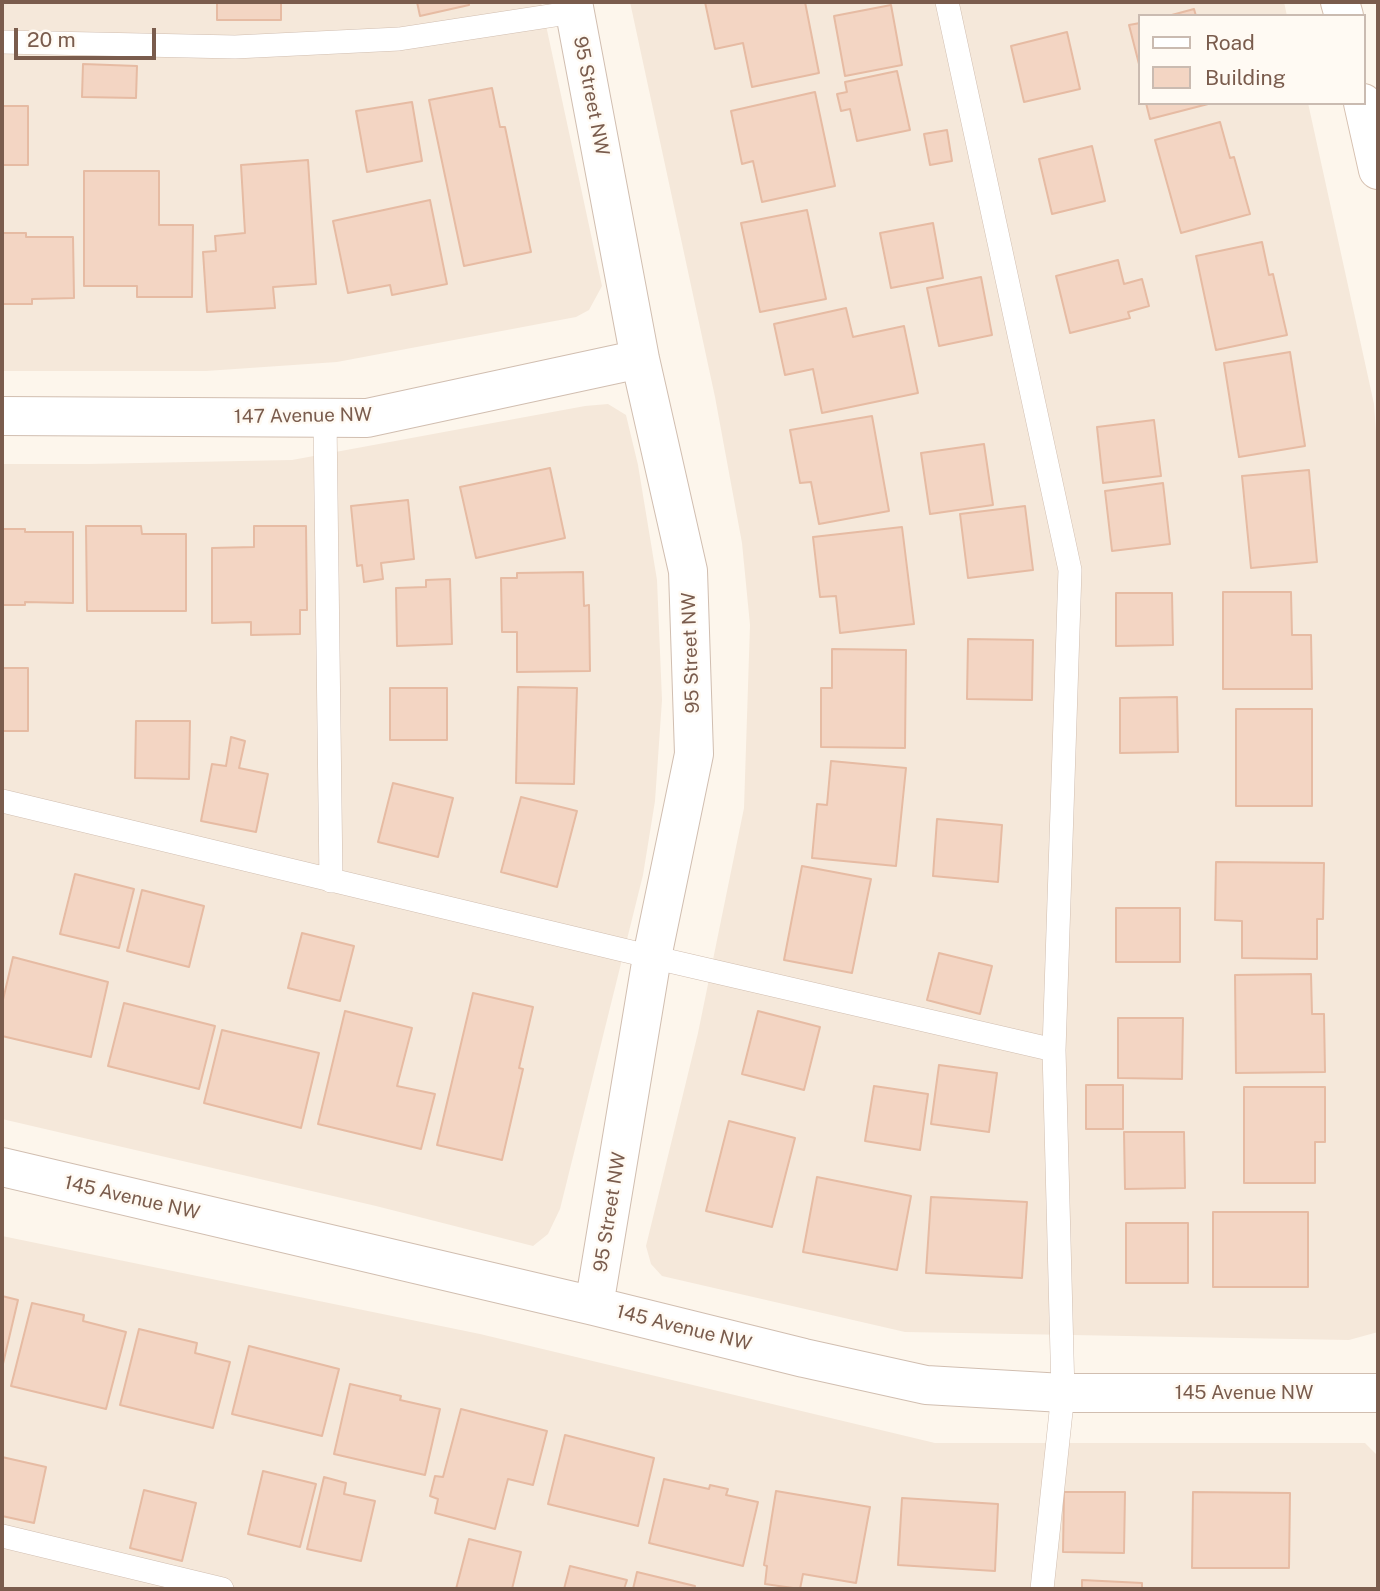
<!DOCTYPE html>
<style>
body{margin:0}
#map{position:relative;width:1380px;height:1591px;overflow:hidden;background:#fdf6ec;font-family:"Public Sans",sans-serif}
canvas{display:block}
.frame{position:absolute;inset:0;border:4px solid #7a5c4d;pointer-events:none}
.legend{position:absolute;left:1138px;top:14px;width:228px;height:91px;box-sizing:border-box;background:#fffaf3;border:2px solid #cabbb1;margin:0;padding:9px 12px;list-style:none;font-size:21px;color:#7a5c4d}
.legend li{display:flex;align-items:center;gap:14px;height:35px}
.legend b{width:35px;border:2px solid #cabbb1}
.scale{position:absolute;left:14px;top:28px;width:142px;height:32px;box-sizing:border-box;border:4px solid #7a5c4d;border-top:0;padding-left:9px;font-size:21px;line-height:24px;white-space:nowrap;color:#7a5c4d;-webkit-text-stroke:5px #fffaf3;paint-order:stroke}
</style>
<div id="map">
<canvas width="1380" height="1591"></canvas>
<div class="frame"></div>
<ul class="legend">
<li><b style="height:9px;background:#fff"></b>Road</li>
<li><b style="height:19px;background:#f3d5c3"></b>Building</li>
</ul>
<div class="scale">20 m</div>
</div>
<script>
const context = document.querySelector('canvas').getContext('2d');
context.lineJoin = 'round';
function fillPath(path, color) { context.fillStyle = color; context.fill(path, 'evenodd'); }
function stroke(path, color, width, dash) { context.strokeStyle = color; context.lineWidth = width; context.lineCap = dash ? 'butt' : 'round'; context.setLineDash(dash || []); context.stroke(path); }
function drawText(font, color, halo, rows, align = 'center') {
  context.font = font + ' "Public Sans",sans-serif'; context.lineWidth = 5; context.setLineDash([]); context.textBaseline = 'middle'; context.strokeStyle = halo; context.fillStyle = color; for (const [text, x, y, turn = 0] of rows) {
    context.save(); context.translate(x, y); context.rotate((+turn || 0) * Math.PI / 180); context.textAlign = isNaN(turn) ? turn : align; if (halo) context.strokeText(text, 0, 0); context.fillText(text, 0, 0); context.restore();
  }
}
fillPath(new Path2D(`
 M2,2H541L602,286L589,310L576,317L337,362L206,371H2Z
 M630,2H1284L1287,16H1140V103H1308L1374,404L1378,460V1332L1349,1340L905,1332L662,1276L651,1264L646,1246L698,1033L744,808L750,625L742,543L715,397Z
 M608,404L626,415L638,465L657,580L662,700L655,801L643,875L560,1209L548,1234L533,1246L376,1206L2,1119V464H89L292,460L585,406Z
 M2,1236L480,1334L935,1443H1365L1378,1456V1589H2Z`), '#f5e8da');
const building = new Path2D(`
 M217,2H281V20H217Z
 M417,2H469V5L420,16Z
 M705,2H805L819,73L752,87L743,43L715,49Z
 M891,5L902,65L845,76L834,16Z
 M1194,9L1196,16H1168Z
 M1140,23V68L1129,25Z
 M1067,32L1080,89L1024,102L1011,46Z
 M83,64L137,66L136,98L82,97Z
 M897,71L910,130L857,141L850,109L841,111L837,94L847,92L845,82Z
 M492,88L500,127H505L531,252L464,266L429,100Z
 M815,92L835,186L762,202L753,161L742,164L731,111Z
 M412,102L422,161L367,172L356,111Z
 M1146,103H1212L1150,119Z
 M2,106H28V165H2Z
 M1220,122L1230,158L1234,157L1250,214L1181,233L1155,140Z
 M947,130L952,161L930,165L924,134Z
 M1092,146L1105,201L1052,214L1039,159Z
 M308,160L316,284L273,287L275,308L207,312L203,252L216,251L215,236L245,233L241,165Z
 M84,171H159V225H193L192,297H137V286H84Z
 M430,200L447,284L392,295L390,285L348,293L333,221Z
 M807,210L826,299L760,312L741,223Z
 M933,223L943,278L891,288L880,233Z
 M2,233H26V237H73L74,298L32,299V304H2Z
 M1262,242L1269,275L1273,274L1287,335L1216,350L1196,256Z
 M1118,260L1124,284L1142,279L1149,306L1128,312L1130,318L1070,333L1056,276Z
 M981,277L992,335L939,346L927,288Z
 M846,308L853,337L904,326L918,393L822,413L813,369L785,375L774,324Z
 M1290,352L1305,446L1239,457L1224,363Z
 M872,416L889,511L819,524L811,482L800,483L790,430Z
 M1154,420L1161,476L1103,483L1097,427Z
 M984,444L993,505L930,514L921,453Z
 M550,468L565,538L476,558L460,487Z
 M1309,470L1317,562L1251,568L1242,476Z
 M1163,483L1170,544L1112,551L1105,491Z
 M408,500L414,559L381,563L383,579L364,582L362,565L357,566L351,506Z
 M1025,506L1033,570L968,578L960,514Z
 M86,526H141L142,534H186V611H87Z
 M254,526H306L307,610H300V634L251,635V622L212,623V548L254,547Z
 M902,527L914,624L840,633L836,596L820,597L813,537Z
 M2,529H25V532H73V603L25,602V605H2Z
 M583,572L584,606L589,605L590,671L517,672V632H502L501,578H517V573Z
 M450,579L452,644L397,646L396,588L426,587V580Z
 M1223,592H1291L1292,635H1311L1312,689H1223Z
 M1116,593H1172L1173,645L1116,646Z
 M968,639L1033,640L1032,700L967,699Z
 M832,649L906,650L905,748L821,747V688H832Z
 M2,668H28V731H2Z
 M518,687L577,688L574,784L516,783Z
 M390,688H447V740H390Z
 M1177,697L1178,752L1120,753V698Z
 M1236,709H1312V806H1236Z
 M136,721H190L189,779L135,778Z
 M231,737L245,741L239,768L268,774L256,832L201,821L212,764L226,766Z
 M831,761L906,768L896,866L812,858L817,804L827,805Z
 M393,783L453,798L438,857L378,842Z
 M521,797L577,811L557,887L501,872Z
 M937,819L1002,825L998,882L933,876Z
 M1216,862L1324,863L1323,919H1317V959L1242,958V921L1215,920Z
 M802,866L871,879L852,973L784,960Z
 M75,874L134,889L119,948L60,934Z
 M142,890L204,906L189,967L127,951Z
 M1116,908H1180V962H1116Z
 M302,933L354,946L340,1001L288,988Z
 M939,953L992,966L980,1014L927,1000Z
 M13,957L108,982L91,1057L2,1036V1004Z
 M1311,974L1312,1014H1324L1325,1072L1236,1073L1235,975Z
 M473,993L533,1007L519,1068L523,1069L502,1160L437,1145Z
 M124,1003L215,1026L199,1089L108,1066Z
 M345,1011L412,1028L397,1086L435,1094L421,1149L318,1124Z
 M758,1011L820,1027L804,1090L742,1074Z
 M1118,1018H1183L1182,1079L1118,1078Z
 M222,1030L319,1053L301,1128L204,1103Z
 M939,1065L997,1073L989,1132L931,1124Z
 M1086,1085H1123V1129H1086Z
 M874,1086L928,1094L920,1150L865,1141Z
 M1244,1087H1325V1142H1315V1183H1244Z
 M729,1121L795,1138L772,1227L706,1211Z
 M1124,1132H1184L1185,1188L1125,1189Z
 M817,1177L911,1196L897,1270L803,1252Z
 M931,1197L1027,1202L1022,1278L926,1273Z
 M1213,1212H1308V1287H1213Z
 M1126,1223H1188V1283H1126Z
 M2,1296L18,1300L2,1368Z
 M32,1303L84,1315L83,1321L126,1332L106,1409L11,1386Z
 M139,1329L197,1343L195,1353L230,1362L213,1428L120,1405Z
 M249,1346L339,1369L322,1436L232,1414Z
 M350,1384L401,1396L400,1400L440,1409L425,1475L334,1454Z
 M461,1409L547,1431L533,1485L508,1479L495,1529L435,1513L438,1499L430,1496L435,1476L443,1477Z
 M565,1435L654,1458L638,1526L548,1504Z
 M2,1457L46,1467L34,1523L2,1516Z
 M263,1471L316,1484L300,1547L248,1534Z
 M324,1477L346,1483L344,1494L375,1501L361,1561L307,1549Z
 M664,1479L709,1489L710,1485L728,1489L726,1495L758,1502L743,1566L649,1543Z
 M144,1490L196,1503L182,1561L130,1548Z
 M776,1491L870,1507L856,1583L803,1574L800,1589L765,1584L767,1566L764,1565Z
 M1064,1492H1125L1124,1553L1063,1552Z
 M1193,1492L1290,1493L1289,1568H1192Z
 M902,1498L998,1504L995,1571L898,1565Z
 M469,1539L521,1552L512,1589H456Z
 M570,1566L627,1580L624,1589H564Z
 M637,1572L695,1586L694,1589H633Z
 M1082,1580L1142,1583V1589H1082Z`);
fillPath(building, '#f3d5c3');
stroke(building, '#e6bba3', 2);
const lane = new Path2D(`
 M947,2L1070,570L1054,1050L1063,1393L1042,1589
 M2,42L235,47L399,39L575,12
 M325,418L331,881
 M2,801L652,957L1054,1050
 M2,1536L222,1589`);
const street = new Path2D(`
 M573,2L640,359L688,571L694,754L652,957L594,1306
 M2,416L367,418L640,359
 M2,1167L594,1306L804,1358L926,1385L1063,1393H1378`);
const secondary = new Path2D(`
 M1340,2L1344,16
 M1363,103L1378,170`);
stroke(lane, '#d1beb0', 24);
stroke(street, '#d1beb0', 40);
stroke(secondary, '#d6c0b0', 40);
stroke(lane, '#fff', 23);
stroke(street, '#fff', 38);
stroke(secondary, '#fff', 38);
drawText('19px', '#7a5c4d', '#fffaf3', [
 ["95 Street NW",591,96,79],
 ["147 Avenue NW",303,416,-1],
 ["95 Street NW",691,653,-92],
 ["145 Avenue NW",132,1198,13],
 ["95 Street NW",610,1212,-81],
 ["145 Avenue NW",684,1328,14],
 ["145 Avenue NW",1244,1393]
]);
</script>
